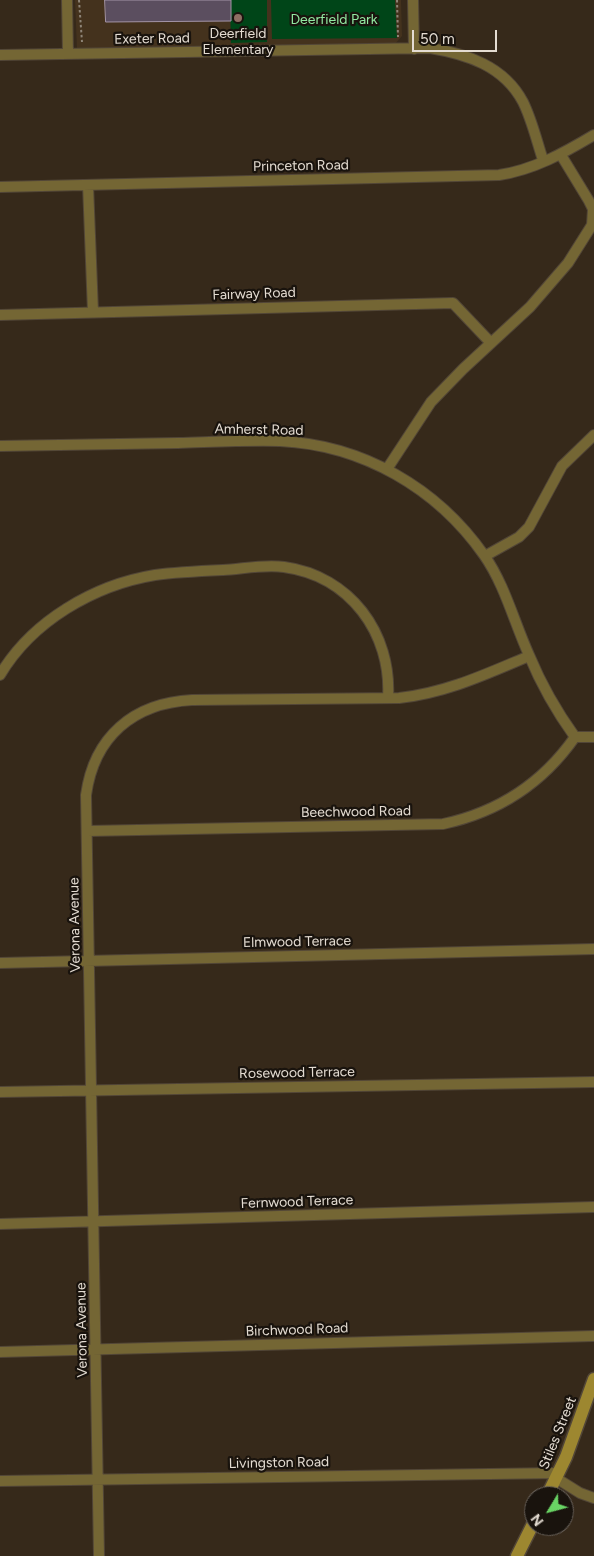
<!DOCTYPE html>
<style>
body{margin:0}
#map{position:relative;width:594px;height:1556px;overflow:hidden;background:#36291a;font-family:Figtree,sans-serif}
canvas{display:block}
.north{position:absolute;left:524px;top:1486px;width:50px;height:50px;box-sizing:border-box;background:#19130d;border:1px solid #6a635c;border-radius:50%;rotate:233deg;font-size:14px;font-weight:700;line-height:20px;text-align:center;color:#e4dcd2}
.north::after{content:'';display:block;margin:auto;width:18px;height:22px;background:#69d464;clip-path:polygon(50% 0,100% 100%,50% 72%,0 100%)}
.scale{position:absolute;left:412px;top:30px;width:85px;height:22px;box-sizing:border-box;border:2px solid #e4dcd2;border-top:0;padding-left:6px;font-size:15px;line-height:18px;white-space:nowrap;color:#e4dcd2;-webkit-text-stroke:4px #19130d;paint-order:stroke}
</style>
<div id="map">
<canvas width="594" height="1556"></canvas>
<div class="north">N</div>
<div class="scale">50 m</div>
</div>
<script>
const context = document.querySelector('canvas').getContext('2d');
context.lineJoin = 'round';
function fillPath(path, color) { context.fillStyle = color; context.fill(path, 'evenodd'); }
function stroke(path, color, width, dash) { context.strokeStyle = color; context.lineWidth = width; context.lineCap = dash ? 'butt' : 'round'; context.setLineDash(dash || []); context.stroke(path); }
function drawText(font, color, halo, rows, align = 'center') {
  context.font = font + ' Figtree,sans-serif'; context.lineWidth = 4.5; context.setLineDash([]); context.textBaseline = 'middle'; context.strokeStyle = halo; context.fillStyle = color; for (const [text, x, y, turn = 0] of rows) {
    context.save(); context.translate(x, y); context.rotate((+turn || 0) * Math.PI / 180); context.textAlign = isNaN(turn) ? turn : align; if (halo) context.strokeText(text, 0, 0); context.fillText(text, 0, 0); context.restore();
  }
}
fillPath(new Path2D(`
 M75,0H401L402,36L395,44L77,50Z`), '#44321d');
fillPath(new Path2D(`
 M230,0H267V42L231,43Z
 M271,0H395L397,38L272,39Z`), '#004518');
const building = new Path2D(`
 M105,0H231V21L106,22Z`);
fillPath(building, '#5b4e5f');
stroke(building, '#a394a7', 1);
const street = new Path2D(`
 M67,0L68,54
 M413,0L414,49
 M0,55L430,48C467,54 504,66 523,102C532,120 537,142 543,160
 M88,185L93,312
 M0,187L499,175C533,170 564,153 594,135
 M0,315L453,303L491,343
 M0,446C59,445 119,444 178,443C212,442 246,440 280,441C363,445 437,488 484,555C505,585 514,622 529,655C541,684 557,712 575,737
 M387,469L431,402L463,369L530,307L568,263L592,225L593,209L589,201L561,155
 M485,556L519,537L529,527L562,466L594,435
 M0,675C32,621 94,585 155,575C177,572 200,571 223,570C242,569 265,564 284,567C350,576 392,633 388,698
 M575,737H594
 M87,831L443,824C499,812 542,784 575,737
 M0,963L594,949
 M0,1092L594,1082
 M0,1224L594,1207
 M0,1352L594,1336
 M556,1478L580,1493L594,1498
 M0,1481L559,1473
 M99,1556L86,795C94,737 133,703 192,700L399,698C446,693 486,674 529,656`);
const secondary = new Path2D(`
 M547,1496L566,1457L594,1379
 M517,1556L534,1522`);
stroke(street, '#524637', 12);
stroke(secondary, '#524637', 15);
stroke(new Path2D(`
 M79,0L82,42
 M397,0L398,37`), '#8e8477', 2, [2.5, 2.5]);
stroke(street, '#746634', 10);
stroke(secondary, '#9d8730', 12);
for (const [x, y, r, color] of [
 [238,18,5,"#8d6e63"]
]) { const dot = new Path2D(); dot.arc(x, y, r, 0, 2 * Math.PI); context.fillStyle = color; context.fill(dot); stroke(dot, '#19130d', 2); }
drawText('14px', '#92e8a1', '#19130d', [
 ["Deerfield Park",334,20]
]);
drawText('14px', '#e4dcd2', '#19130d', [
 ["Deerfield",238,34],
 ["Elementary",238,50]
]);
drawText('14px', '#e4dcd2', '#19130d', [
 ["Exeter Road",152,39,-1],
 ["Princeton Road",301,166,-1],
 ["Fairway Road",254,294,-2],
 ["Amherst Road",259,430,1],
 ["Beechwood Road",356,812,-1],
 ["Verona Avenue",75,925,-91],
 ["Elmwood Terrace",297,942,-1],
 ["Rosewood Terrace",297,1073,-1],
 ["Fernwood Terrace",297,1202,-2],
 ["Verona Avenue",82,1330,-91],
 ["Birchwood Road",297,1330,-2],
 ["Stiles Street",558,1433,-68],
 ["Livingston Road",279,1463,-1]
]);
</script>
